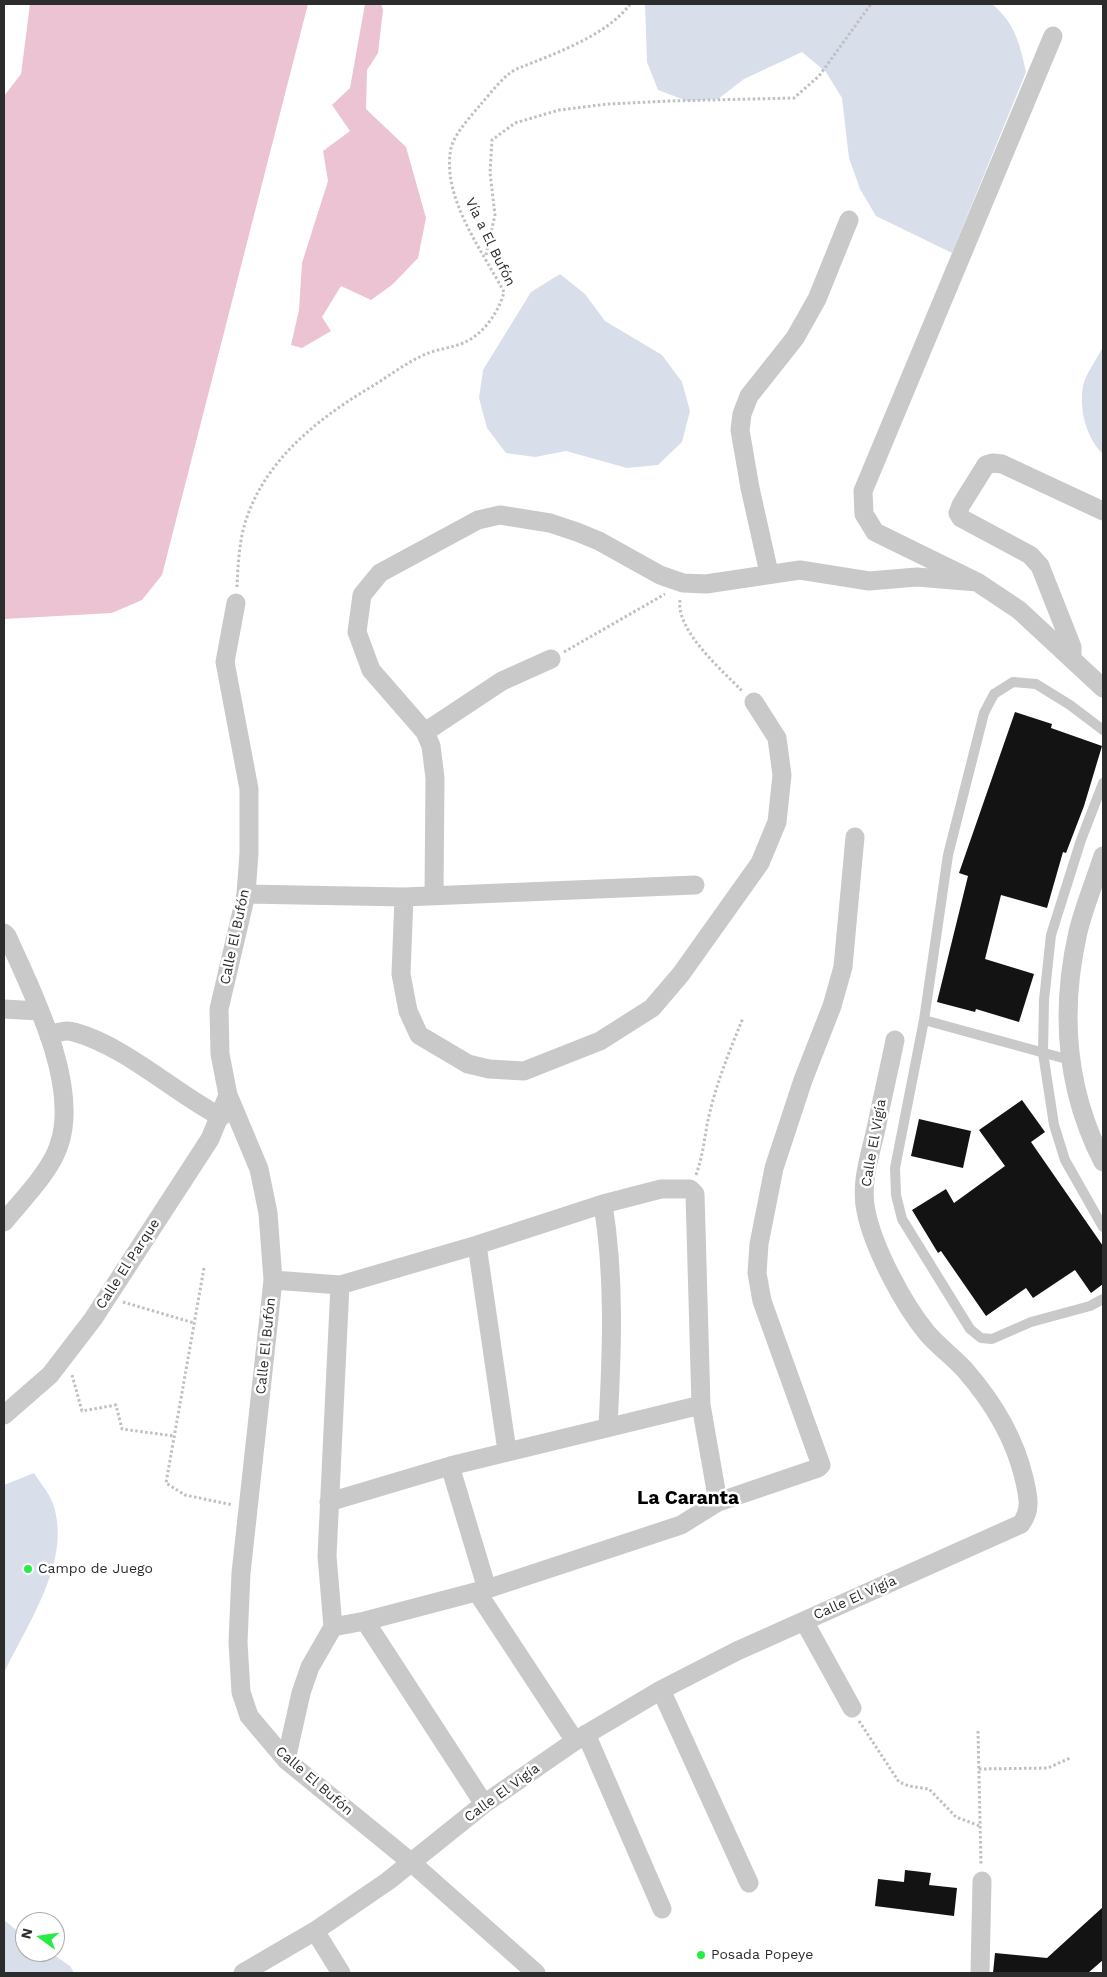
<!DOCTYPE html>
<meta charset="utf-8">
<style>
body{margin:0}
#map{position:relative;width:1107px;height:1977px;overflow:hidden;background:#fff;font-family:"Work Sans",sans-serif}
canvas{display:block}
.frame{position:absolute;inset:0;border:5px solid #2c2c2c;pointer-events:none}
.north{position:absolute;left:15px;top:1912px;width:50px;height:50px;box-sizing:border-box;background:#fff;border:1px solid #ababab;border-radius:50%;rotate:284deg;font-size:14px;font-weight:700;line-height:20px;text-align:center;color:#2c2c2c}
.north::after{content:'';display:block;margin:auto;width:18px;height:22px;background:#26ec45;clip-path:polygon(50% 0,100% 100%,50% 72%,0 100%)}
</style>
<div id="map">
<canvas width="1107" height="1977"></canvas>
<div class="frame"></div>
<div class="north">N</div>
</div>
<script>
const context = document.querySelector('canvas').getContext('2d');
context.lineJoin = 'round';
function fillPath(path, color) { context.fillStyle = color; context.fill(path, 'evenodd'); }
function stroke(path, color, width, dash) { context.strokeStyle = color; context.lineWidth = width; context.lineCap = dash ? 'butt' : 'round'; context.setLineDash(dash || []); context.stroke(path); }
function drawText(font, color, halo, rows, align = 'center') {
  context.font = font + ' "Work Sans",sans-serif'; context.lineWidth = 5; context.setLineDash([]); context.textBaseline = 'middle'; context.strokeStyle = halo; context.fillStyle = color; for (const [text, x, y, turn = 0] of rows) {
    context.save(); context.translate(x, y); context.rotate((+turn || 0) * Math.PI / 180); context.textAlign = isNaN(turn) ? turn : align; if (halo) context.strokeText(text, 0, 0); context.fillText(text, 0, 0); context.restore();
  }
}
fillPath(new Path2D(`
 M645,4H992C1015,23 1020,44 1026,72L952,253L876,216L860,189L849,158L842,98L826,72L802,52L744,79L718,99L687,101L658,90L647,62Z
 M560,274L585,294L605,321L662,355L682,382L690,411L682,442L658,465L627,468L566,451L535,457L506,453L487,428L479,398L483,370L531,292Z
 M1103,347V454C1086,438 1079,409 1083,386C1086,373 1097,359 1103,347Z
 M34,1473C40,1483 51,1495 54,1507C71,1562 27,1625 4,1673V1485Z
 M4,1920L25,1937V1952H50L70,1966L74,1973H4Z`), '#d9deeb');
fillPath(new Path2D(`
 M30,4H308L162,575L142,600L112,613L4,619V96L21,74Z
 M365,4H381L383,10L378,53L367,70L366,109L406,147L426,218L418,258L392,285L371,300L341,286L322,317L331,331L302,348L291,345L299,310L302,263L328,181L323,151L350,131L332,105L350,88Z`), '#ecc3d3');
fillPath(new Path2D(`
 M1015,712L1052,724L1051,728L1102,746L1084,806L1066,853L1063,852L1047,908L1001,895L985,959L1034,974L1019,1022L976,1009L975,1012L937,1002L968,876L959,873Z
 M1022,1100L1045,1132L1031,1142L1103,1246V1284L1091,1293L1075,1270L1033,1298L1026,1288L986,1316L941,1251L938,1253L912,1210L946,1189L954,1203L1005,1166L979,1130Z
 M919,1119L971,1131L963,1168L911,1156Z
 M905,1870L931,1873L929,1885L957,1888L954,1916L875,1906L878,1879L904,1882Z
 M1103,1907V1960L1088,1973H993L995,1953L1047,1958Z`), '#131313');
stroke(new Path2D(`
 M486,255L495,215L490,173L492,140L515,123L559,110L608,104L668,101L794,98L819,76L871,4
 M237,587C238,566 239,543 245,523C264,461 317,419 371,387C389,376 407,362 426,354C438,349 451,348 463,343C483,335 499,312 504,292C482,250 441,197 451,148C455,133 471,116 481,104C491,93 505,73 519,68C554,54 608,35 630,4
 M680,600C676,631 722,670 742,691
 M564,652L665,594
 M696,1175C702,1158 704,1143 707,1125C714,1089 729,1052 743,1018
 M204,1268L166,1483L185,1495L233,1505
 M123,1302L194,1323
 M72,1375L82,1411L116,1405L122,1429L174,1436
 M859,1721L899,1782L909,1786L929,1789L956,1817L980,1826
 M978,1731L981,1865
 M979,1769L1048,1768L1070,1758`), '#c0c0c0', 3, [2.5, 2.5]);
stroke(new Path2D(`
 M1103,730L1070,705L1036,684L1013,682L994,694L984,713L948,855L924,1020L895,1168L896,1195L902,1219L970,1329L981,1338L992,1339L1031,1322L1090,1306L1103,1299
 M1103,783L1081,840L1051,935L1044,1000L1043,1053L1054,1125L1065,1160L1103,1227
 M924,1020L1070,1060`), '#c9c9c9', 10);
stroke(new Path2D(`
 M1053,36L863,491L864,514L875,532L977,582L1019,610L1103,688
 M769,573L750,488L740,430L742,414L749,396L795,338L817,299L849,220
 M236,603L225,662L249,789V853L246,894L219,1009L220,1054L228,1095L259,1169L268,1213L273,1280L241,1573L238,1642L241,1692L249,1716L286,1760L412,1863L536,1973
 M1072,659V647L1040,566L1030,555L961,518L958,513L961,505L986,465L993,463L1002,464L1103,511
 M425,732L502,681L551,659
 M1103,856C1095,881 1084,907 1078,932C1060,1011 1066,1090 1103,1162
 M246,894L404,897L695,885
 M434,895L435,778L431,746L425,732L371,670L357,632L362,595L380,573L478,520L500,515L550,523L577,532L599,541L660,575L683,583L706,584L800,570L869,581L917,577L977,582
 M404,897L401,974L408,1011L419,1035L468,1064L489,1069L524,1071L600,1041L652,1008L681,974L760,863L777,822L782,775L777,738L754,702
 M4,933L7,936C32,991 80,1085 59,1145C51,1171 21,1201 4,1222
 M4,1009L39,1011
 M49,1036C57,1032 65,1029 74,1032C127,1047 173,1092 221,1117
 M603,1204C615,1278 612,1351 608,1426
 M477,1245L507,1451
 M273,1280L340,1285L477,1245L603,1204L661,1189H690L695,1194L701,1405L718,1502
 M4,1415L50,1375L93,1319L210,1139L228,1095
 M450,1466L487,1589
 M329,1502L450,1466L701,1405
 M477,1592L575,1741
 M365,1621L484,1804
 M804,1621L852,1708
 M333,1627L327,1556L340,1285
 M661,1690L749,1883
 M586,1734L662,1909
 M286,1760L301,1693L310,1667L333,1627L365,1621L487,1589L681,1525L718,1502L818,1468L821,1465L762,1301L757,1273L759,1244L774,1168L803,1080L832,1006L843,967L855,837
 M315,1931L341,1973
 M243,1973L315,1931L388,1881L484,1804L575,1741L661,1690L737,1651L1021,1524C1032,1509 1028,1496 1024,1478C1014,1436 993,1402 965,1370C953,1357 938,1346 927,1333C903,1304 873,1247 866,1211C860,1184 870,1155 876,1129C882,1099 889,1070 895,1040
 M980,1973L982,1881`), '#c9c9c9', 19);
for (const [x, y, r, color] of [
 [28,1569,5,"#26ec45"],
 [701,1955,5,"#26ec45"]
]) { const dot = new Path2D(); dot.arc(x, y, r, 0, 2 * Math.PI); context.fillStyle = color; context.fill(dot); stroke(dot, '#fff', 2); }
drawText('14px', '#2c2c2c', '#fff', [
 ["Vía a El Bufón",490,242,64],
 ["Calle El Bufón",235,937,-78],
 ["Calle El Vigía",874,1143,-80],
 ["Calle El Parque",128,1264,-57],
 ["Calle El Bufón",266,1346,-84],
 ["Calle El Vigía",855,1598,-24],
 ["Calle El Bufón",314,1781,41],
 ["Calle El Vigía",502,1793,-36]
]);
drawText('14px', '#2c2c2c', '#fff', [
 ["Campo de Juego",38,1569],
 ["Posada Popeye",711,1955]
], 'left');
drawText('bold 19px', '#000', '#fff', [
 ["La Caranta",688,1498]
]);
</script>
